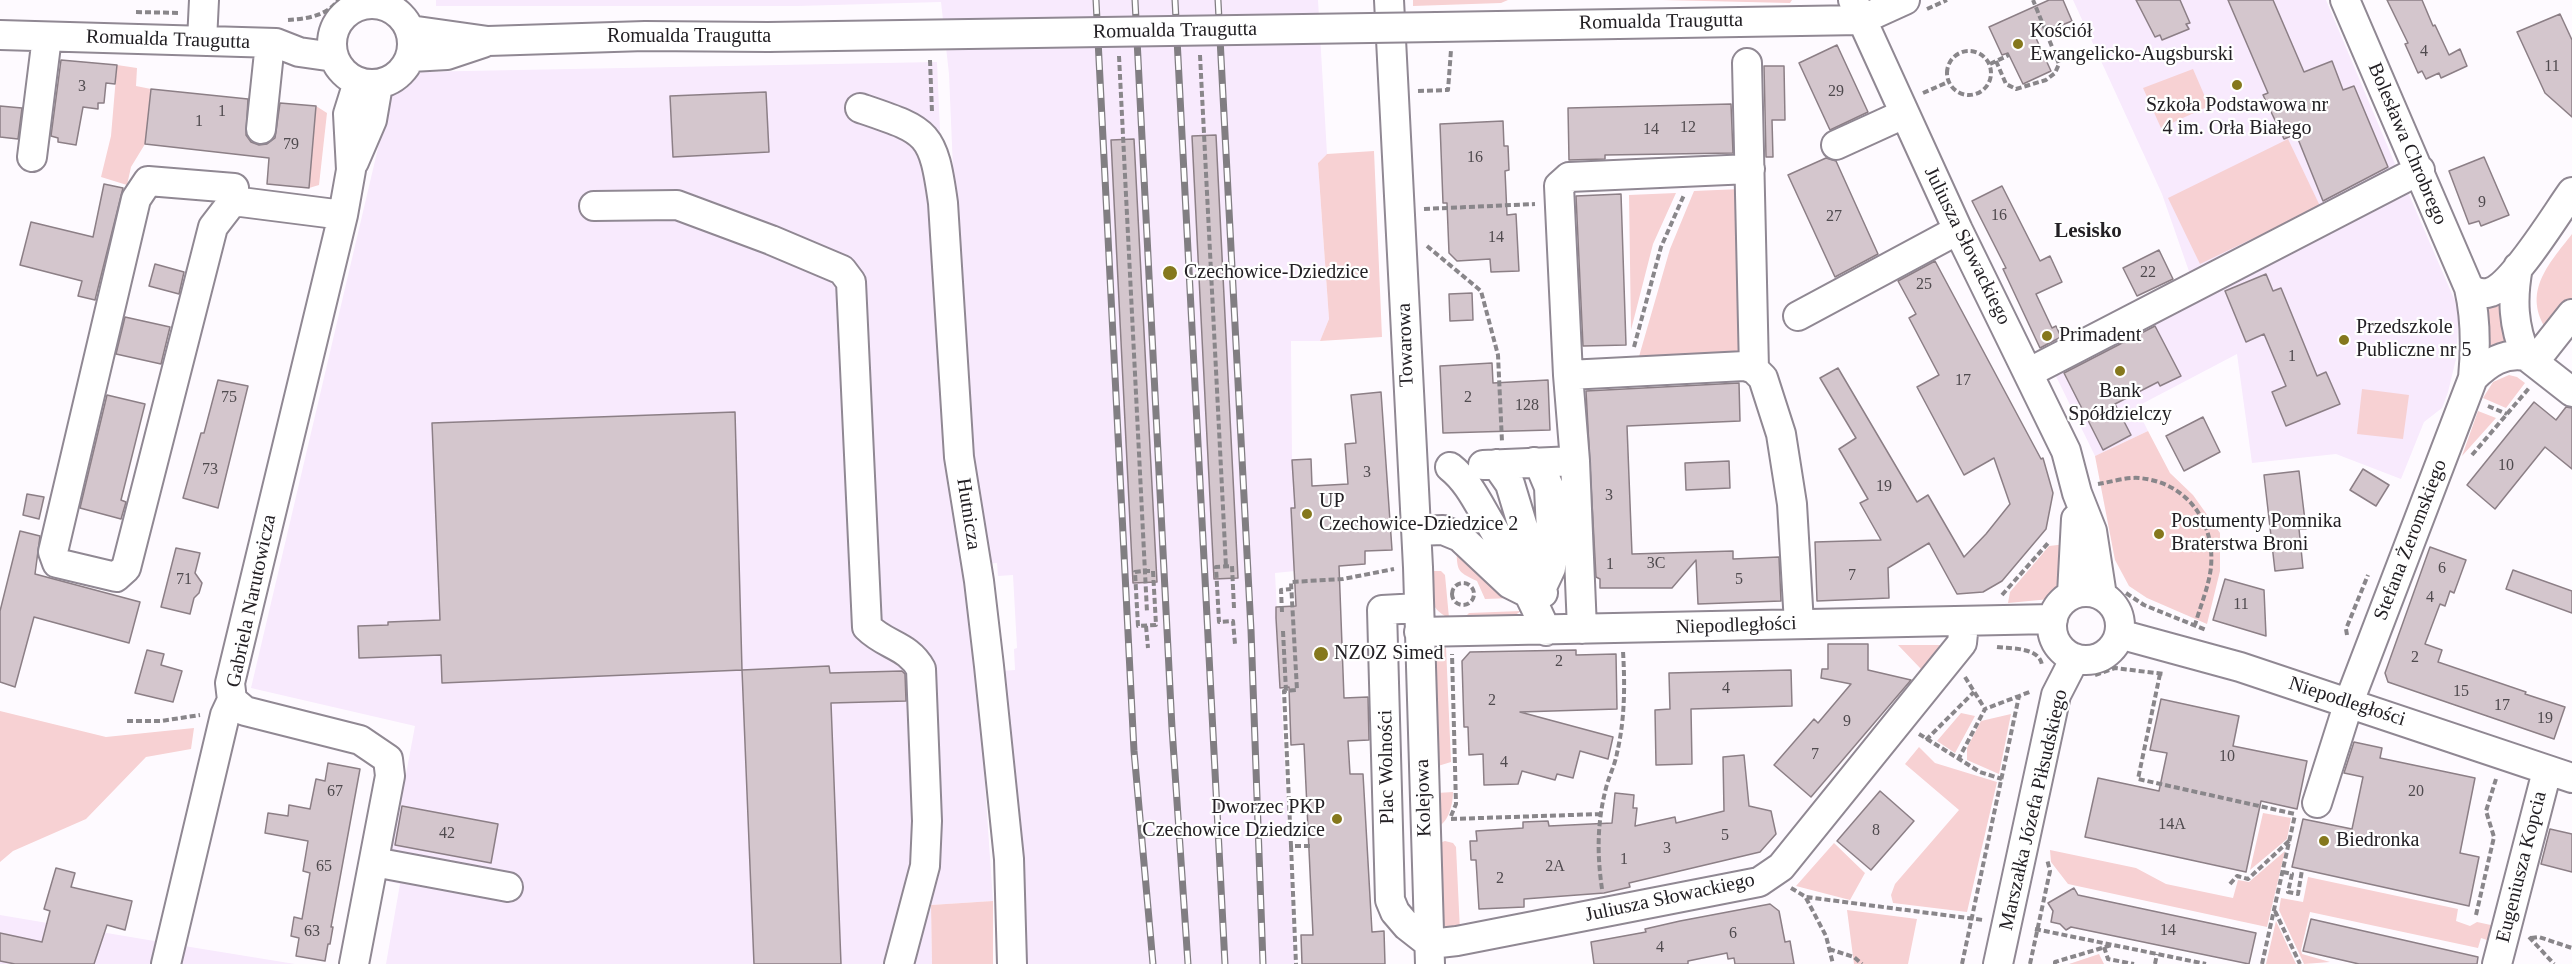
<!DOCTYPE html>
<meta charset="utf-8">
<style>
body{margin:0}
canvas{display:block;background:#fefaff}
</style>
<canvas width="2572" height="964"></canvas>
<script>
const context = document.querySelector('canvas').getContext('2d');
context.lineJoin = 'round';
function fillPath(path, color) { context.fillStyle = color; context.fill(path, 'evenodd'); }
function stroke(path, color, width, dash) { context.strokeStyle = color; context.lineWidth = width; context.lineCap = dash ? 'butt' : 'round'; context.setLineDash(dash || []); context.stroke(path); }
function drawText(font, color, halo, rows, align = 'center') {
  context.font = font + ' Georgia,serif'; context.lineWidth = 4.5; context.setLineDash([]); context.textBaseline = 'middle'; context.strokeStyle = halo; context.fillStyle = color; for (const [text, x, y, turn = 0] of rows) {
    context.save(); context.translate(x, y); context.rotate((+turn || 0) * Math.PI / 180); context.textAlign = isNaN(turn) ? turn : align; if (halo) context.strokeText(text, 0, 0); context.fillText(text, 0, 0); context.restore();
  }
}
fillPath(new Path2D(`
 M436,0H1318L1327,154L1318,163L1329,319L1320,341H1291L1292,460L1295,508L1291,509L1295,571L1275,573L1295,964H1024L1026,946L1018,818L1000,671L1015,670L1014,649L1017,648L1013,575L998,576L997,563L984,564L965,454L949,74L941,2L797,6H436Z
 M2073,0H2326L2398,171L2192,280L2162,194Z
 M937,62L954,452L970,567L993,901L931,905L932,964H386L400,884L386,881L415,726L251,688L390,97L413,72Z
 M2404,183L2458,308V327L2456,359L2448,392L2442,408L2424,422L2401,479L2336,454L2252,463L2237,354L2136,407L2148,431L2095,456L2051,366Z
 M0,915L178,945L295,964H0Z`), '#f8eafd');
fillPath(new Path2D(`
 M1413,0H1508L1501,3L1413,6Z
 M1662,0H1792L1790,3Z
 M117,65L137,68L136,86L151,89L145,144L131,167L127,185L101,177L111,136Z
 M2193,69L2209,106L2161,128L2143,88Z
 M316,106L327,113L319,185L309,188Z
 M2288,139L2320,206L2200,264L2168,198Z
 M1374,151L1382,337L1320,341L1329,319L1318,163L1327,154Z
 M1741,189L1746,355L1638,360L1670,249L1694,191Z
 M1676,193L1653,244L1631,330L1629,195Z
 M2572,234V301L2548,332C2521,293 2548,265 2572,234Z
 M2509,286L2514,347L2483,356L2481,304Z
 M2509,375L2517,377L2525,383L2506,408L2483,398L2493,382Z
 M2362,389L2409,395L2403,439L2357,434Z
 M2478,411L2496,418L2462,456Z
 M2148,431L2170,473L2193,495L2220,533V571L2207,624L2147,598L2129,586L2115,560L2095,456Z
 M2066,544L2059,589L2050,599L2008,603L2010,592L2049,546Z
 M1456,547L1513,598L1485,599L1477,581C1455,571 1458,570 1456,547Z
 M1432,571H1441L1445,575L1449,618C1426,607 1432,594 1432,571Z
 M1521,611L1514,616L1465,617L1469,613Z
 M1898,645H1943L1921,669Z
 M1446,647L1451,762L1438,766L1434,659L1438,653Z
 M0,711L106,737L194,728L191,749L146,757L86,819L13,851L0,862Z
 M1961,713L1975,716L1955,753L1937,741Z
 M2011,714L1999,774L1967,760V748L1981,721Z
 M1919,747L1935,763L1997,782L1967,912L1893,903L1891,895L1895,884L1959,810L1905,764Z
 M1453,792C1453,804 1449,821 1438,827L1437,793Z
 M2263,813L2291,818L2287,839L2250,870Z
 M1445,841L1453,843L1456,847L1460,931L1449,930L1442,923L1439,843Z
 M1834,843L1865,873L1850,900L1796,886Z
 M2050,850L2136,868L2166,884L2233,898L2238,880L2249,882L2285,851L2267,927L2068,884L2051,862Z
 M2308,877L2458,909L2456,921L2470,926L2477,922L2500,927L2496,943L2481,938L2478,948L2310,912L2301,950L2302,954L2330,962L2304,964L2279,910L2281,898L2303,902Z
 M993,901V964H932L931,905Z
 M1847,910L1917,919L1908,964H1854Z
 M2276,921L2296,964H2266Z
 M2099,954L2104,964H2069Z`), '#f7d1d3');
const building = new Path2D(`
 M2049,0H2063L2072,21L2035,36L2051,71L2023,84L2008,53L2002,55L1989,27Z
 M2136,0H2180L2190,23L2186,24L2189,29L2162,40L2160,35L2155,37Z
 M2228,0H2273L2304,72L2332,61L2343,90L2354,86L2388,167L2323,201L2296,134L2284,139L2263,95L2268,93Z
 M2387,0H2422L2433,26L2435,25L2449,55L2460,49L2467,66L2441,78L2439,73L2426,79L2422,71L2418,73L2405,44L2408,43Z
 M2560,14L2572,40V117L2545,93L2517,32Z
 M1837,45L1868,112L1830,130L1799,63Z
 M61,60L117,65L115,84L106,83L104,103H98V109L83,107L76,145L58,142V138L51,136Z
 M1764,66H1784L1785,120H1772L1773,157H1766Z
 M151,89L248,99L246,135L251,142L259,145L267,144L275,138L280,103L316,106L309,188L267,184L269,158L145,144Z
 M766,92L769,152L673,157L670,96Z
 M1731,104L1733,153L1605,155V159L1569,160L1568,108Z
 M0,106L22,108L18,139L0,137Z
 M1503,121L1504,146H1508L1509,170L1505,171L1507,215L1516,214L1519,271L1491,272L1490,259L1457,261L1449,253L1447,203H1443L1440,124Z
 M1216,135L1238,578L1214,579L1192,136Z
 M1134,139L1157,582L1133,583L1111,140Z
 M2484,157L2509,215L2481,226L2479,221L2469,224L2449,171Z
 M1826,158L1836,161L1878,254L1835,277L1788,175Z
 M104,184L123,188L95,300L78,296L82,281L20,265L31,222L93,237Z
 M2002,186L2040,261L2050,256L2062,282L2036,294L2052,328L2056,326L2061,337L2040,348L2003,269L2006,268L1972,201Z
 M1621,194L1626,345L1583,346L1576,196Z
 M2159,250L2173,279L2137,296L2123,268Z
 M1935,261L2041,459L2043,458L2053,493L2046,529L2002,581L1983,592L1957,594L1929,543L1888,568L1889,598L1817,601L1815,542L1881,540L1860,503L1868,499L1839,449L1856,438L1820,378L1838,368L1917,502L1928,495L1964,557L1986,534L2010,504L1994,458L1964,475L1917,387L1939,375L1909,318L1916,314L1898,281Z
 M155,264L184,272L179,294L149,286Z
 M2266,274L2273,291L2281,288L2317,376L2326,372L2340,404L2286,426L2272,392L2286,386L2264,334L2246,342L2225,291Z
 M1472,293L1473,320L1450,321L1449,294Z
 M125,317L170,327L161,364L116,354Z
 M2155,326L2181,376L2160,386L2158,382L2115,404L2131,435L2103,450L2064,373Z
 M1492,363L1493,383L1548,380L1550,430L1443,433L1440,366Z
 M218,380L248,386L218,508L183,498L201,433H204Z
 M1739,383L1740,421L1627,426L1632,554L1733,551V559L1779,557L1781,601L1698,604L1696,560L1672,588H1600V579L1596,577L1586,391Z
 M1381,392L1392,550L1365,551V564L1339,566L1344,698L1368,697L1369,740L1348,741L1350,774H1363L1372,932L1384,931L1385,964H1302L1301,935H1313L1304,744L1291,745L1289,687L1280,688L1276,618V607L1296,606L1291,508H1295L1292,460L1311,459L1312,486L1348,484L1345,444L1356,443L1351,395Z
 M107,395L145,404L121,500L126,502L121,519L80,508Z
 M2534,402L2556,420L2566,407L2572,408V469L2545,447L2495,509L2467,485Z
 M735,412L742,670L442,683L441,655L359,658L358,626L388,625V622L440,620L432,423Z
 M2203,417L2220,452L2184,471L2166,436Z
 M1729,461L1730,488L1686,490L1685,463Z
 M2363,469L2389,485L2376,506L2350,490Z
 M2299,471L2306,529H2299L2303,568L2275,571L2264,475Z
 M27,494L44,497L39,519L23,515Z
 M20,531L40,536L35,574L140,602L129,643L34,617L15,687L0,682V611Z
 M2430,547L2466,560L2454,593L2450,591L2445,606L2440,604L2425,644L2442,650L2438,662L2526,692L2525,694L2565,707L2554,739L2388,682L2385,673Z
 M176,548L200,553L195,573L202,583L199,593L194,598L190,614L161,607Z
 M2513,570L2572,591V613L2506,589Z
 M2225,579L2264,590L2266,636L2213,620Z
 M1828,644H1868V670L1911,680L1811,797L1774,765L1814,719L1818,723L1851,684L1821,678L1822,669H1828Z
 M147,650L164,654L161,665L182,671L173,702L135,693Z
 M1576,650V655L1616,654L1617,709L1520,712L1613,737L1608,759L1580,751L1573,778L1557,774L1555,780L1522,771L1518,784L1484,785L1483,754L1469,755L1468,727H1464L1462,661L1470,652Z
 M829,666L830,673L902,671L905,674L906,701L831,703L841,964H754L742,670Z
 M1791,670L1792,706L1691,709L1692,764L1656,765L1655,710L1670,709L1669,673Z
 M2161,699L2239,716L2233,746L2307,761L2297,809L2261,801L2246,872L2085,837L2098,778L2159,791L2167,753L2150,750Z
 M2354,742L2382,748L2380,758L2475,778L2460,853L2479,857L2469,906L2292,867L2303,819L2352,829L2363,777L2344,773Z
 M1744,755L1749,806L1771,811L1776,834L1760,852L1629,883L1630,887L1604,893L1524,899V907L1479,909L1476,860H1471L1470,841H1477L1476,831L1523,828V822L1548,821L1549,826L1612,823L1615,793L1634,795L1633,808H1637L1635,826L1675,817L1676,823L1724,811L1723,757Z
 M328,763L360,769L331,927H333L330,944H328L325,961L296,956L299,938L291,936L294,917L302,919L310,873L303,871L308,841L265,833L268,813L288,816L289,805L310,809L316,779L325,781Z
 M1880,791L1914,821L1871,870L1837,841Z
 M402,806L498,824L491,863L395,845Z
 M2550,829L2572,834V872L2541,864Z
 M56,868L75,873L71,887L132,901L125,930L107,925L94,964H15L0,961V933L42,942L50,911L44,909Z
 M2074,888L2078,895L2256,933L2249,964L2071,927L2066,930L2060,924L2051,922L2053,911L2048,903Z
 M1770,904L1779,911L1785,942L1790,941L1794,964H1735L1734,958L1728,959L1727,953L1688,961V964H1594L1591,942L1646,932L1645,929L1680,921Z
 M2311,919L2478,957L2477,964H2359L2303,951Z`);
fillPath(building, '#d4c6cd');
stroke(building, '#8c7f86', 1.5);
const minor = new Path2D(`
 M1389,0L1418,567L1430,964
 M1853,0L1958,230L2066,451L2077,493L2092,531L2102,596
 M332 44a40 40 0 1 1 80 0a40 40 0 1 1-80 0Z
 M1437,27L1861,20L1905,0
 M410,30L488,41L645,36L768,37
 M0,35L276,43L299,52L334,57
 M202,41L204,0
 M411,57L447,55L483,43
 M1747,63L1754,369
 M860,108C928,131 933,131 943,203L959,457L979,581L989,666L1009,859L1012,964
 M261,129L270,43
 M1836,145L1904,114
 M32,157L47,37
 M354,162L372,120L378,85
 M1750,169L1569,177L1559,186L1568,375L1745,366L1754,369L1763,378L1781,434L1792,504L1799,624
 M233,201L213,227L126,568L116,577L57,563L53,552L136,199L148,181L234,188L233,201L343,215
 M594,206L677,205L771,240L842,270L851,282L867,627C886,646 908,645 921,669L927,821L925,866L899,964
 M2518,267C2512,299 2513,326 2526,356
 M2469,288C2476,293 2483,295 2491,292C2514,284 2556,214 2572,192
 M1798,316L1958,230
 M2534,362L2572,314
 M2028,373L2420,170
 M1568,375L1575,461L1582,629
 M2473,378C2488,363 2504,352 2526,356L2572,392
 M1534,462L1541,468L1549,487L1552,555L1551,568L1543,585
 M1496,464L1510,484L1543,593
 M1483,465L1575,461
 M1450,467C1468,481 1478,503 1490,523C1511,559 1530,593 1546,631
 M1416,531L1443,530L1460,537L1510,584L1524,591
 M2052 626a34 34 0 1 1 68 0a34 34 0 1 1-68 0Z
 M2072,594L2076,519
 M1419,608L1382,610L1390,900L1395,912L1407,926L1430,944
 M1419,632L2053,619
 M2119,634L2240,667L2572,778
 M2317,803L2349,702L2473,378C2476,347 2476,318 2469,288L2345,0
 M374,862L508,887
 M1430,944L1457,941L1759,882L1781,867L1962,643L1964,623
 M166,964L225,715L232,700
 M354,964L390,776L388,759L360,740L245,711L232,700L230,683L343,215L351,170L348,114L358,82
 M1998,964L2056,695L2075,658
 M2497,964L2547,771`);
stroke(minor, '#908893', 32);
stroke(new Path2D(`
 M1927,9L1947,0
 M136,12L180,13
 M288,20C306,19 327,16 338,0
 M1947 73a22 22 0 1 1 44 0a22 22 0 1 1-44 0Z
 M1200,55L1226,567
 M1119,56L1147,612
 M930,60L932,112
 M1996,61L2006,84L2016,89L2046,80L2055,73L2059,64L2033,0
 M1990,64L2009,55
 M1418,91L1448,90L1451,50
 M1923,93L1948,82
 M1424,209L1535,204
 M1427,246L1481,291L1498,355L1502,442
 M1634,347L1661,247L1684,195
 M2488,406L2507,414
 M2472,455L2530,387
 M2098,484C2111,482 2126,477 2139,478C2186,482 2215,521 2211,567C2209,586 2200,607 2195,625
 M1144,571H1153L1156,625L1138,626L1135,572Z
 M1452 594a11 11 0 1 1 22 0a11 11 0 1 1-22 0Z
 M2126,593L2144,605L2206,630
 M2002,595L2049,542
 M1234,608L1232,566L1216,567L1219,622L1233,621L1235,644
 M1282,612L1281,590L1291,589
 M1146,626L1148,648
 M1283,631L1286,691
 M2347,635L2346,629L2368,575
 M1997,647C2012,649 2039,647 2042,665
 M2160,674L2138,779L2295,814
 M2095,675L2115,668L2164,674
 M1965,677L1985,709
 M127,721H161L200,715
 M1919,734L1980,772L2002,779
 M1926,740L1974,692
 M1958,760L1985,709L2019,696
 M1451,816L1456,804L1452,654
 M1451,819L1601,814
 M1291,846L1296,964
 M1310,846H1291L1284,691L1297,690L1291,582L1343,579L1394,569
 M2283,872L2292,874L2288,892L2298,894L2302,870
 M2230,884L2237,876L2248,879L2289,841
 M1791,888L1806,897L1983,920
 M1602,889C1597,854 1597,823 1606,788C1609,776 1615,765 1617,753C1625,719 1625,685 1623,651
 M1806,898L1826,936L1833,964
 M2275,911L2300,964
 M2476,915L2494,837L2486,811L2496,779
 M2035,929L2206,964
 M2529,937L2554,964
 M2531,938L2539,937L2572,948
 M2104,947L2108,959L2134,964
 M1829,949L1854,957L1862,964
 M1962,964L2019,696L2032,691
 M2030,964L2050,871L2047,859
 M2055,964V962L2112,945
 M2155,964L2157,954
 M2262,964L2295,815`), '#89868a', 4, [6, 3]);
stroke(minor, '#fff', 28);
const rail = new Path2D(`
 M1096,0L1134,751L1153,964
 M1135,0L1172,728L1188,964
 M1175,0L1225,964
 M1218,0L1251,630L1263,964`);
stroke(rail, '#817e82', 7);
stroke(rail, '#fff', 4.5, [14]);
const minorBridge = new Path2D(`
 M768,37L1437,27`);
stroke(minorBridge, '#908893', 32, []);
stroke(minorBridge, '#fff', 28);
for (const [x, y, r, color] of [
 [2018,44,6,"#85781d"],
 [2237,85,6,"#85781d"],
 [1170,273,8,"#85781d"],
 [2047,336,6,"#85781d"],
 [2344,340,6,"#85781d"],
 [2120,371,6,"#85781d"],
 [1307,514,6,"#85781d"],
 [2159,534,6,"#85781d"],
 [1321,654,8,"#85781d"],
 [1337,819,6,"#85781d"],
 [2324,841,6,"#85781d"]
]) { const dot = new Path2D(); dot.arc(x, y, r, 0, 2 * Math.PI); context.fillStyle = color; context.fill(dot); stroke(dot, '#fff', 2); }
drawText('16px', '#4f4a4e', null, [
 ["4",2424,52],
 ["11",2552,67],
 ["3",82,87],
 ["29",1836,92],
 ["1",222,112],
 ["1",199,122],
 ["12",1688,128],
 ["14",1651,130],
 ["79",291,145],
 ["16",1475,158],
 ["9",2482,203],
 ["16",1999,216],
 ["27",1834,217],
 ["14",1496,238],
 ["22",2148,273],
 ["25",1924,285],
 ["1",2292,357],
 ["17",1963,381],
 ["75",229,398],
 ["2",1468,398],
 ["128",1527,406],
 ["10",2506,466],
 ["73",210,470],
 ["3",1367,473],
 ["19",1884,487],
 ["3",1609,496],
 ["3C",1656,564],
 ["1",1610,565],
 ["6",2442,569],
 ["7",1852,576],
 ["71",184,580],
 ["5",1739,580],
 ["4",2430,598],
 ["11",2241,605],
 ["2",2415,658],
 ["2",1559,662],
 ["4",1726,689],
 ["15",2461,692],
 ["2",1492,701],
 ["17",2502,706],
 ["19",2545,719],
 ["9",1847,722],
 ["7",1815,755],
 ["10",2227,757],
 ["4",1504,763],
 ["67",335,792],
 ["20",2416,792],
 ["14A",2172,825],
 ["8",1876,831],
 ["42",447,834],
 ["5",1725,836],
 ["3",1667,849],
 ["1",1624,860],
 ["65",324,867],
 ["2A",1555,867],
 ["2",1500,879],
 ["14",2168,931],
 ["63",312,932],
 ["6",1733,934],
 ["4",1660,948]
]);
drawText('20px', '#232024', '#fff', [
 ["Romualda Traugutta",1661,22,-1],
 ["Romualda Traugutta",1175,31,-1],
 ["Romualda Traugutta",689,37],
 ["Romualda Traugutta",168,40,2],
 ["Bolesława Chrobrego",2407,144,67],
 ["Juliusza Słowackiego",1967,246,64],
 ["Towarowa",1406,345,-92],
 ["Hutnicza",968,514,81],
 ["Stefana Żeromskiego",2411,540,-69],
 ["Gabriela Narutowicza",252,601,-78],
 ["Niepodległości",1736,626,-2],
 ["Niepodległości",2347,702,18],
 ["Plac Wolności",1387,767,-91],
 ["Kolejowa",1424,798,-92],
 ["Marszałka Józefa Piłsudskiego",2034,810,-77],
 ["Eugeniusza Kopcia",2522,867,-76],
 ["Juliusza Słowackiego",1670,898,-12]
]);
drawText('20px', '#232024', '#fff', [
 ["Kościół",2030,32],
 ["Ewangelicko-Augsburski",2030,55],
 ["Szkoła Podstawowa nr",2237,106,"center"],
 ["4 im. Orła Białego",2237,129,"center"],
 ["Czechowice-Dziedzice",1184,273],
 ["Przedszkole",2356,328],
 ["Publiczne nr 5",2356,351],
 ["Primadent",2059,336],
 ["Bank",2120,392,"center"],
 ["Spółdzielczy",2120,415,"center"],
 ["UP",1319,502],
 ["Czechowice-Dziedzice 2",1319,525],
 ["Postumenty Pomnika",2171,522],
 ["Braterstwa Broni",2171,545],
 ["NZOZ Simed",1334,654],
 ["Dworzec PKP",1325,808,"right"],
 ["Czechowice Dziedzice",1325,831,"right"],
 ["Biedronka",2336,841]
], 'left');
drawText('bold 21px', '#232024', '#fff', [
 ["Lesisko",2088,232]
]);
</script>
